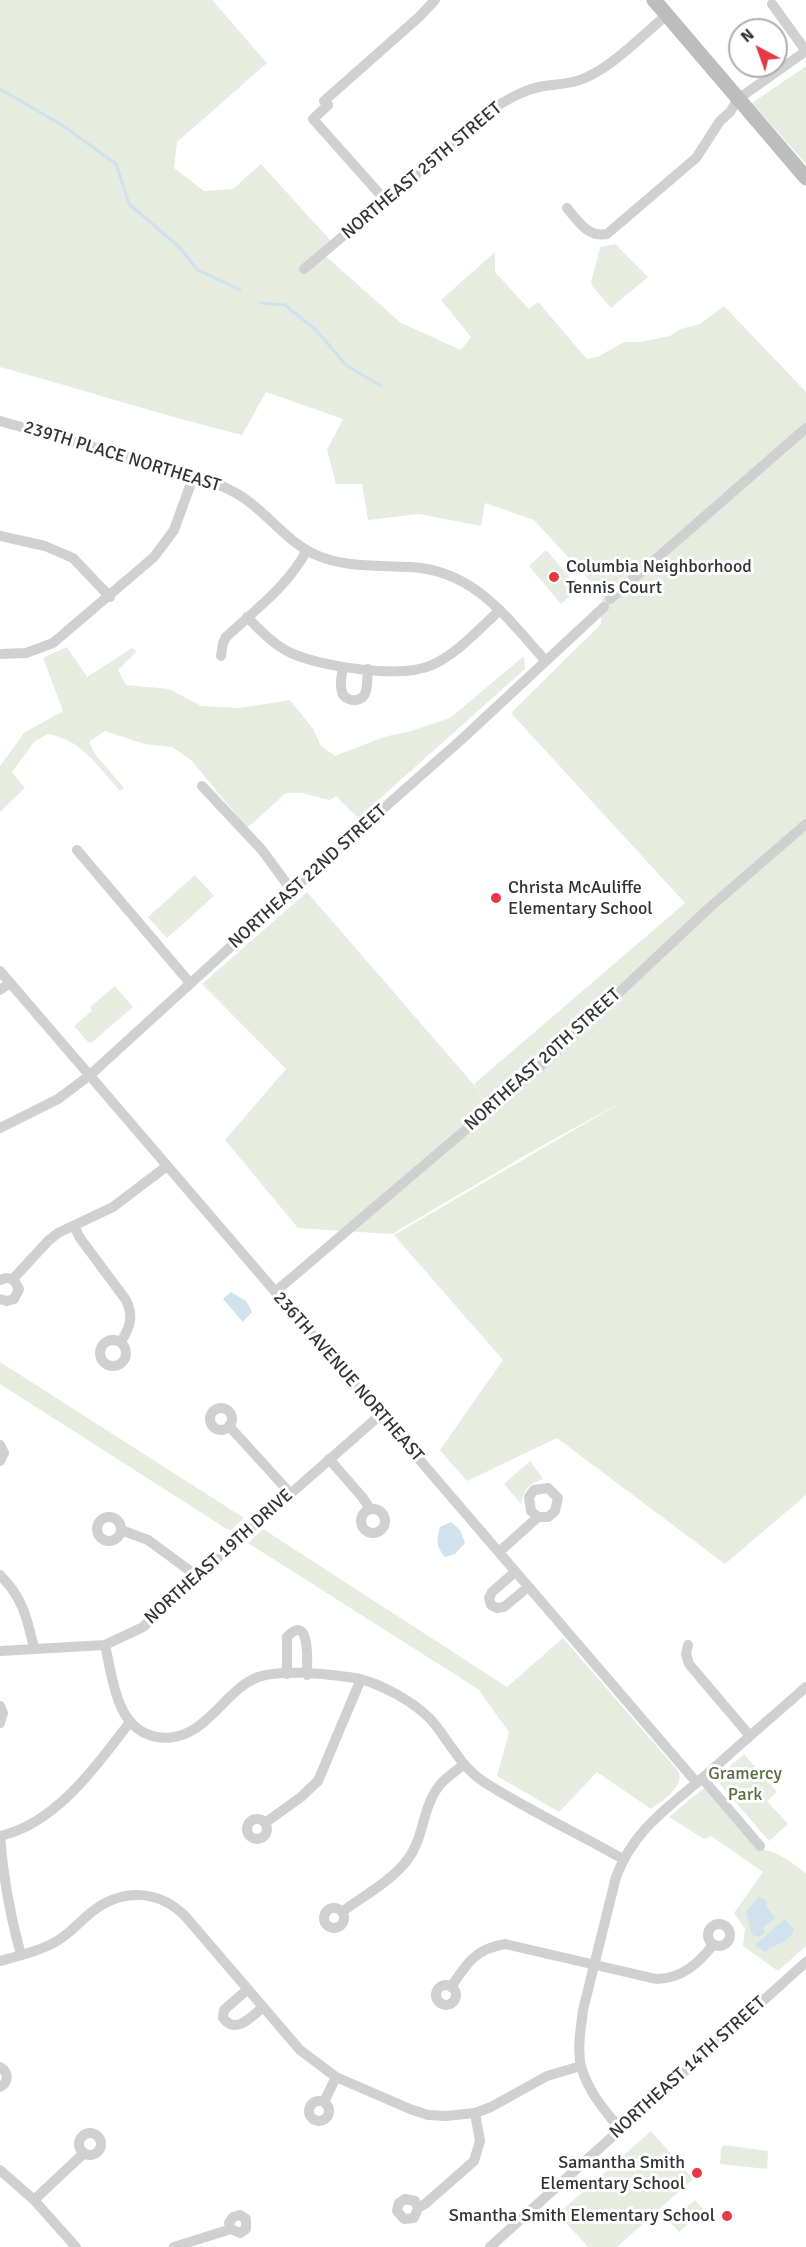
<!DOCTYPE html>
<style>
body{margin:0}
#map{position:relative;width:806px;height:2247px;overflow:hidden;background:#fff;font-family:Signika,sans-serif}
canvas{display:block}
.north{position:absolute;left:728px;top:18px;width:60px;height:60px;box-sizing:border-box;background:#fff;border:2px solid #adadad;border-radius:50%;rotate:319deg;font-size:16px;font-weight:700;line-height:24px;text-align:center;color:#333}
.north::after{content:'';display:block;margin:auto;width:21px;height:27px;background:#e63946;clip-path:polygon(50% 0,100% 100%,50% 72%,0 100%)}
</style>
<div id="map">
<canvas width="806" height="2247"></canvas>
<div class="north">N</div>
</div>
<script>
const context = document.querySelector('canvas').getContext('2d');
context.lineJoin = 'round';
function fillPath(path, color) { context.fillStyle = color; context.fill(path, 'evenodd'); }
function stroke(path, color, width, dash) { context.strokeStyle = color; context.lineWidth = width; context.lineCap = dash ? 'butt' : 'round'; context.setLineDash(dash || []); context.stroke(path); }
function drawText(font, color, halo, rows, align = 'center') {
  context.font = font + ' Signika,sans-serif'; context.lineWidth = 6; context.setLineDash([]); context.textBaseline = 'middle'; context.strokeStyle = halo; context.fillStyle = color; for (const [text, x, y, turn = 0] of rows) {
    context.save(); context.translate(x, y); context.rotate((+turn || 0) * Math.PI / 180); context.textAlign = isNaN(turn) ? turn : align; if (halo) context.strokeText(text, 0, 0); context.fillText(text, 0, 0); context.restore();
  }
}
fillPath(new Path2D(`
 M0,0H212L267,63L177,142L174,168L204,191L233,189L261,164L331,241L320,251L401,323L461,350L471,337L441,300L495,252V272L529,309L538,302L587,359L599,356L624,342H640L670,336L681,329L700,324L724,306L806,392V1495L725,1564L557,1438L467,1481L440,1450L503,1360L394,1235L627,1099L531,1152L392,1234L298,1228L225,1140L286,1069L202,984L307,892L488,1101L474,1084L685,903L511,713L601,624L602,594L534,520L485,503L481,526L419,514L368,520L362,484H336L327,450L343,419L266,392L242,435C161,415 81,389 0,367Z
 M806,66V164L752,103Z
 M615,244L648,277L611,308L593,287L591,283L600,247Z
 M546,550L579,588L561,604L529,566Z
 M67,647L87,677L132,648L137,651L118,670L126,685L169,689L201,706L240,708L290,700L313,729L321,746L335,756L384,737L411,731L450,718L524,656L525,669L358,818L336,796L330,800L302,793H286L247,828L191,760L172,747L145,744L105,731L89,742L95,754L124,788L120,791C96,765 84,741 48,734L35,741L12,772L25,788L0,812V766L24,733L63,711L43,658Z
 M195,875L214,896L167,938L148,917Z
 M115,986L133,1007L91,1043L88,1042L74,1026L92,1011L90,1007Z
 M0,1362L244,1518L230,1531L0,1384Z
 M530,1461L543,1479C529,1483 523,1490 521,1504L504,1484Z
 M263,1529L507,1687L563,1638L679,1772C684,1788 662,1800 651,1809L597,1772L559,1812L497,1776L509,1732L480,1692L481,1691L248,1543Z
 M744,1754L777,1792L767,1801L788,1824L769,1841L719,1783L720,1775Z
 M704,1788L757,1850C774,1847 793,1864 806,1873V1946L778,1971L743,1946L745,1929L734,1913L763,1872L711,1836L704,1839L669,1817Z
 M651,2131L693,2179L617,2247H588L558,2214Z
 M724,2145L768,2151L767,2169L720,2164L721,2148Z
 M695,2200L704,2210L679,2232L670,2222Z`), '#e6ecdf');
fillPath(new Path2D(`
 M231,1292L246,1301L252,1312L243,1322L223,1299Z
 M451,1522L460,1530L465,1543L455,1554L445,1557C436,1546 436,1541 440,1527Z
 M759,1896L767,1901C765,1910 772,1911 775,1918L763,1928L765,1932L760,1936H754L751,1932L746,1912Z
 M785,1919L794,1930C788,1944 775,1943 765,1952L755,1945Z`), '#cfe2ee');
stroke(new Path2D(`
 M0,89L62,125L116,164L129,204L178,246L198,270L240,290
 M261,303L285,305L316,330L346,365L381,386`), '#cfe2ee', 3);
stroke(new Path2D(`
 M772,4L806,51
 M385,200L313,119L328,105L324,101L419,17L435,0
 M567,208C578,221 588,238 607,234L696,158L720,121L730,112L738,99L806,51
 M304,269L497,106C512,97 526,89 544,86C558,84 572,84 585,78C616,64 641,36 667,15
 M0,421L194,475C213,482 232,489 248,501C271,518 288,542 316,555C346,568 378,565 410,567C474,570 506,617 545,660
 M0,536L45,546L73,558L110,597
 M610,599L806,428
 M247,617C260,630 273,644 289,652C319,667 402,679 432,665C458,653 479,629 500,610
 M0,654L26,653L53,643L154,557L174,530L194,475
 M221,656L223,643L226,637C255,610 288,586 307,550
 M343,667C342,674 339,684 342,692C345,702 360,703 365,694C368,687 367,676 368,669
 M202,786L262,850L292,891
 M77,850L190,983
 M0,971C232,1242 464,1513 697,1783
 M0,990L10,983
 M0,1128L58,1099L90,1075L351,837L461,740L604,607
 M74,1226L80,1238L126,1300C134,1317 130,1327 121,1342
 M13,1279L48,1241L58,1233L113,1207L167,1166
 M0,1280L6,1278L13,1279L19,1289L14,1299L7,1301L0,1299
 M275,1292L544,1063L709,908L806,824
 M100 1353a13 13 0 1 1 26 0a13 13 0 1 1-26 0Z
 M210 1419a11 11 0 1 1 22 0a11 11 0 1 1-22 0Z
 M229,1426L290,1493
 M0,1445L4,1453L0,1461
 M329,1459L363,1498L370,1509
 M361 1521a12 12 0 1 1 24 0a12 12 0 1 1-24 0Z
 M97 1529a12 12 0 1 1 24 0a12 12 0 1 1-24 0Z
 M121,1530L148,1540L197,1576
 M499,1552L538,1517H548L555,1511L558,1498L548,1488L534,1490L529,1497L531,1511L538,1517
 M515,1572L492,1592L489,1598L491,1605L497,1608L504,1607L528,1587
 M0,1575C23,1598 27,1618 34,1648
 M105,1645C113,1679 116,1730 157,1737C177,1740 192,1733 206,1720C223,1706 237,1685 258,1677C282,1669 323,1674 348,1677C377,1680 420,1704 437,1727C452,1747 463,1768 484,1782C528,1810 577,1833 623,1859
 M688,1645L686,1654L689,1664L750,1736
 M0,1651L105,1645L143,1627L197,1576L379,1416
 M287,1674V1637C311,1611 307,1665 307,1675
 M0,1706L3,1713L0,1723
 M702,1778L760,1846
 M247 1829a10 10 0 1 1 20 0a10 10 0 1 1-20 0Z
 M265,1823L301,1797L318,1781L361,1679
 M0,1836C56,1824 97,1765 130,1722
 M0,1836C3,1877 10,1915 21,1955
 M324 1918a10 10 0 1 1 20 0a10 10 0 1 1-20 0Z
 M342,1912C362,1897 393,1880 408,1859C424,1838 422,1808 439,1786C445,1778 455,1772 463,1765
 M708 1935a11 11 0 1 1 22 0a11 11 0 1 1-22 0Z
 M0,1961C19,1956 40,1951 57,1941C71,1933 81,1920 93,1911C123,1888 159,1890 185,1916L300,2050L336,2077L410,2109L428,2115L446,2116L475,2113L491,2107L547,2076L581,2066
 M436 1995a10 10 0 1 1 20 0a10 10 0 1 1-20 0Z
 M451,1987C467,1963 475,1949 505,1944L656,1979C681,1979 698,1964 713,1945
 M248,1989L224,2010L223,2018C236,2035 251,2017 263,2007
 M0,2067C9,2072 9,2082 0,2087
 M309 2111a10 10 0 1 1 20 0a10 10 0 1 1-20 0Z
 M324,2102L336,2077
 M620,2129C605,2111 587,2090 581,2066C577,2049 581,2027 583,2010L616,1877C634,1829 669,1807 706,1775C739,1745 773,1716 806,1687
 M79 2144a11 11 0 1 1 22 0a11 11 0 1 1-22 0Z
 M0,2170L34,2200L76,2247
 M34,2200L83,2154
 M418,2208L415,2201L405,2199L399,2203L397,2211L404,2219L414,2218L418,2208L425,2204L474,2161L480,2141L475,2113
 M174,2247L231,2229L240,2233L246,2229V2219L240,2215L233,2217L229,2223L231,2229
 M490,2247L806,1962`), '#d0d0d0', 10);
stroke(new Path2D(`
 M654,0L806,178`), '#bdbdbd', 15);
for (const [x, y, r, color] of [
 [554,577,6,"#e63946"],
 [496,898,6,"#e63946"],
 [697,2173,6,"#e63946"],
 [727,2216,6,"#e63946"]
]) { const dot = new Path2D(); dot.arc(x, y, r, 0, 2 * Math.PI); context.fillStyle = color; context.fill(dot); stroke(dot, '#fff', 2); }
drawText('18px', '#333', '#fff', [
 ["NORTHEAST 25TH STREET",422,171,-40],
 ["239TH PLACE NORTHEAST",122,457,17],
 ["NORTHEAST 22ND STREET",308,877,-42],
 ["NORTHEAST 20TH STREET",543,1060,-42],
 ["236TH AVENUE NORTHEAST",348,1377,49],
 ["NORTHEAST 19TH DRIVE",219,1557,-42],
 ["NORTHEAST 14TH STREET",688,2068,-42]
]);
drawText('18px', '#333', '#fff', [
 ["Columbia Neighborhood",566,567],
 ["Tennis Court",566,588],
 ["Christa McAuliffe",508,888],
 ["Elementary School",508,909],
 ["Samantha Smith",685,2163,"right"],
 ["Elementary School",685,2184,"right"],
 ["Smantha Smith Elementary School",715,2216,"right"]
], 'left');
drawText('18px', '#56703f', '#fff', [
 ["Gramercy",745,1774],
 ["Park",745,1795]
]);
</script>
